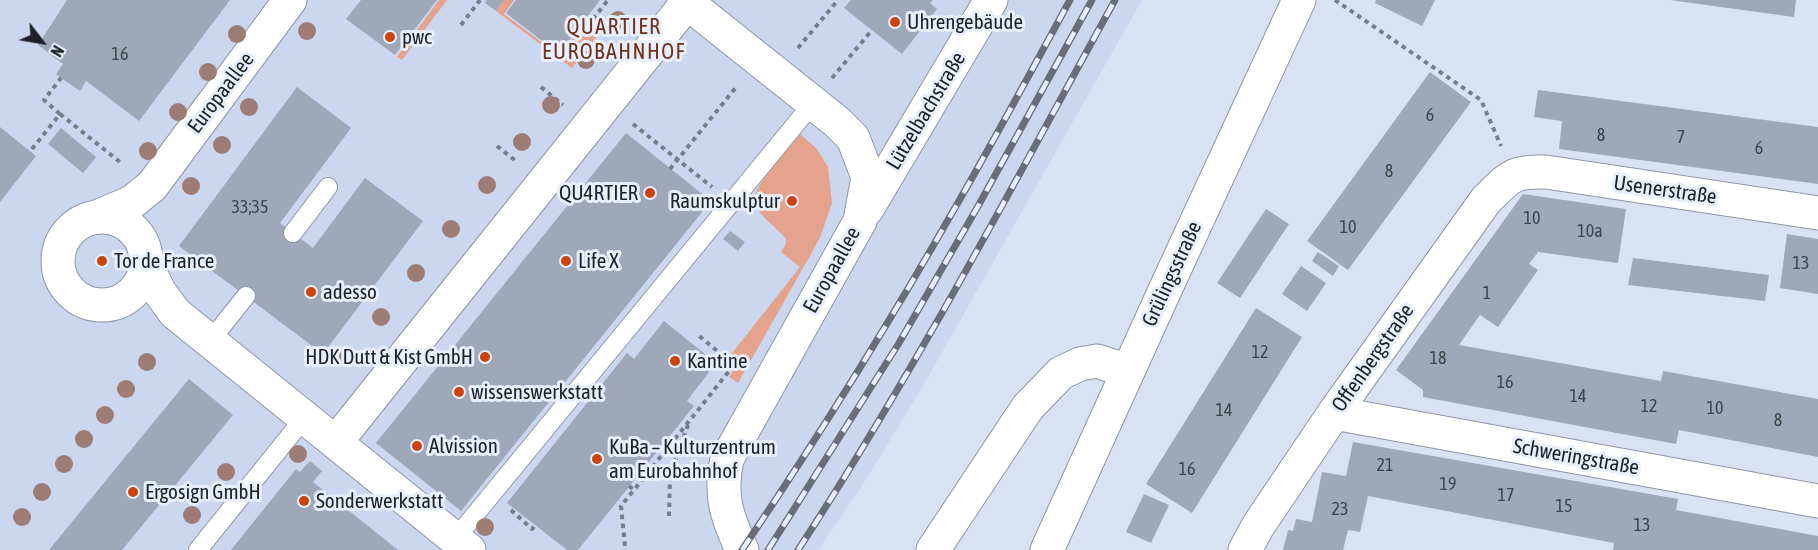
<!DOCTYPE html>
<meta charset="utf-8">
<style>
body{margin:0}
#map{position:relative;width:1818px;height:550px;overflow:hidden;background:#d8e2f2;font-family:"Asap Condensed",sans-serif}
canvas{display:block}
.north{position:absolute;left:12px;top:12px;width:60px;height:60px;-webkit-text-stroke:4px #e7effc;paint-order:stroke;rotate:121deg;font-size:16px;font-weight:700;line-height:24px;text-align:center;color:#1e2127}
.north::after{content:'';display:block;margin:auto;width:21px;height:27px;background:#1e2127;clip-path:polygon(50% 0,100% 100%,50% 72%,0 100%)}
</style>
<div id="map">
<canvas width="1818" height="550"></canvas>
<div class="north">N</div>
</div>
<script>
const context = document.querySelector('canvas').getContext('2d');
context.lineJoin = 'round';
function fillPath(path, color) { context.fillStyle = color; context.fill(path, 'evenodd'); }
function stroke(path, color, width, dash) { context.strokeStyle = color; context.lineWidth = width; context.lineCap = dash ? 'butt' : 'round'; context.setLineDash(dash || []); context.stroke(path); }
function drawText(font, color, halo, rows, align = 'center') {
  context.font = font + ' "Asap Condensed",sans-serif'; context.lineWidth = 6; context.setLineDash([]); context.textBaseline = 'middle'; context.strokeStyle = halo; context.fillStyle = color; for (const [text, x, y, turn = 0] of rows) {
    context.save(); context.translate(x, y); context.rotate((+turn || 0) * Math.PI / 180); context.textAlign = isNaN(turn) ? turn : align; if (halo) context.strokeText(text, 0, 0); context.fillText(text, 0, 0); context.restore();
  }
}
fillPath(new Path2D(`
 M0,0H1142L920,391L860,489L818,550H0Z`), '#cad7ee');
fillPath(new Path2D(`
 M439,0H447L402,60L397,57Z
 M504,0H514L504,14L560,56L588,18L602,30L572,68L496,11Z
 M800,134L817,149L828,167L832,203L820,238L738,383L729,377L738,364L729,357L800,267L781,252L785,246L786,239C777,227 760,218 755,203C750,187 790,147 800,134Z`), '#e5a28d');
fillPath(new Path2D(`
 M67,0H230L139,121L86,81L80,91L61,78L56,74L63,64L38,45Z
 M361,0H437L395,55L346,19Z
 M487,0H504L496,11L485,3Z
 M516,0H600L559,54L506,13Z
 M851,0H933L930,3L937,9L902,54L844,8Z
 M1376,0H1435L1422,26L1375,3Z
 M1670,0H1796L1794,17Z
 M1430,72L1471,102L1348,270L1307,241Z
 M297,87L351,128L280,223L313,248L365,178L423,221L323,354L179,246Z
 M1538,90L1818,127V184L1559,149L1562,121L1534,117Z
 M0,127L36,156L0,202Z
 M61,128L96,157L83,173L48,144Z
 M626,133L711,201L461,511L376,443Z
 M1523,194L1626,209L1618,263L1538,252L1529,264L1538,270L1498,327L1480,315L1459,345L1661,381L1663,371L1818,399V457L1679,430L1676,444L1423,397V390L1396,370Z
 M1266,209L1289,224L1240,298L1217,283Z
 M730,231L745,242L738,251L723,239Z
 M1787,234L1818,239V294L1780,288Z
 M1318,252L1339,266L1333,276L1312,261Z
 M1633,258L1769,275L1765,301L1628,285Z
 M1301,266L1326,283L1307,311L1282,294Z
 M1256,308L1302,337L1192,513L1146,484Z
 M664,321L716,363L687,401L694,406L578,550H567L507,503L627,353L634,359Z
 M189,379L233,415L122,550H49Z
 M1353,442L1678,499L1676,510L1818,536V550H1613L1614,543L1368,496L1360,532L1348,530L1343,550H1283L1288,530L1293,531L1296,519L1312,522L1322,472L1346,476Z
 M310,461L322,471L313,482L398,550H231L296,469L300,472Z
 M1144,494L1169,505L1151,543L1126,532Z`), '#9fa8b8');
const lane = new Path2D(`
 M293,233L328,187
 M210,341L246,296
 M455,539L813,103
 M198,550L305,417`);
const street = new Path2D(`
 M684,0L837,122L853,138L868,177L860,221L727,459C719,496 727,517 742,550
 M867,209L991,0
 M99,216L132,202L152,186L290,0
 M58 261a44 44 0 1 1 88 0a44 44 0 1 1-88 0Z
 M146,264L159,291L175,313L469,550
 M1334,413L1818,501
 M336,442L687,3
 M933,550L1028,407L1061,373L1080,364L1097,361L1128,371
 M1047,550L1165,290L1299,0
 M1245,550L1258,526L1334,413L1486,200C1510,177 1511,171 1546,172L1818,213`);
stroke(lane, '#8d96a5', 20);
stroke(street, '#8d96a5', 35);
stroke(new Path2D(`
 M1335,0L1481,100L1501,146
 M593,19L608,0
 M461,25L480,0
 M798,48L838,0
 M832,78L872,30
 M541,87L563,105
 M60,114L120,162
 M633,124L712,187
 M497,146L517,162
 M32,149L60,114L44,100L61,78
 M670,169L737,86
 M629,486L634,490L734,365L698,335
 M511,510L532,529L535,525
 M669,516L670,475L688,425
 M625,546L621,506L634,490`), '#787e89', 4, [4.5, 4.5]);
stroke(lane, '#fff', 18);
stroke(street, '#fff', 33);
const rail = new Path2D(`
 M742,550C819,436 892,319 960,199C998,133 1034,66 1070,0
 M768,550L899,343L977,208L1092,0
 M798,550C914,373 1013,185 1115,0`);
stroke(rail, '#686e78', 7);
stroke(rail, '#e7effc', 4.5, [14]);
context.fillStyle = '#9e7c76';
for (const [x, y] of [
 [618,20],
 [307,31],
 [237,34],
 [586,60],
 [208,72],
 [551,105],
 [249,107],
 [178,112],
 [522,142],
 [222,145],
 [148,151],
 [487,185],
 [191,186],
 [451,229],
 [416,273],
 [381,317],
 [348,357],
 [147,362],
 [126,389],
 [105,415],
 [84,439],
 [298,454],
 [64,464],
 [226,472],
 [42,492],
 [192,515],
 [22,517],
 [485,527]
]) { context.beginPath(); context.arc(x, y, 9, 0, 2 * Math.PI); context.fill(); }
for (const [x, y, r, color] of [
 [895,22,6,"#cb440b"],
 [390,37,6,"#cb440b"],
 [650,193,6,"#cb440b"],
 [792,201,6,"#cb440b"],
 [102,261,6,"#cb440b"],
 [566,261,6,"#cb440b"],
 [311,292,6,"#cb440b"],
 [485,357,6,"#cb440b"],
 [675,361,6,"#cb440b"],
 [459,392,6,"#cb440b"],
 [417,446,6,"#cb440b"],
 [597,459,6,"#cb440b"],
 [133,492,6,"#cb440b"],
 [304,501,6,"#cb440b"]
]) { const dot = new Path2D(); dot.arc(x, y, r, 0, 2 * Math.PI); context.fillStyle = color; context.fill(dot); stroke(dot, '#e7effc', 2); }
drawText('18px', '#3e434b', null, [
 ["16",120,54],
 ["6",1430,115],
 ["8",1601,135],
 ["7",1681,137],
 ["6",1759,148],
 ["8",1389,171],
 ["33;35",250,207],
 ["10",1532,218],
 ["10",1348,227],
 ["10a",1590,231],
 ["13",1801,263],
 ["1",1487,293],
 ["12",1260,352],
 ["18",1438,358],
 ["16",1505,382],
 ["14",1578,396],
 ["12",1649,406],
 ["10",1715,408],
 ["14",1224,410],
 ["8",1778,420],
 ["21",1385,465],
 ["16",1187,469],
 ["19",1448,484],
 ["17",1506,495],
 ["15",1564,506],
 ["23",1340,509],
 ["13",1642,525]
]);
drawText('21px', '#1e2127', '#e7effc', [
 ["Uhrengebäude",907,22],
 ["pwc",402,37],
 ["QU4RTIER",638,193,"right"],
 ["Raumskulptur",780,201,"right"],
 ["Tor de France",114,261],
 ["Life X",578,261],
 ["adesso",323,292],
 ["HDK Dutt & Kist GmbH",473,357,"right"],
 ["Kantine",687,361],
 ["wissenswerkstatt",471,392],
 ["Alvission",429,446],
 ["KuBa – Kulturzentrum",609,447],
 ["am Eurobahnhof",609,471],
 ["Ergosign GmbH",145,492],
 ["Sonderwerkstatt",316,501]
], 'left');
drawText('21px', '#1e2127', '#e7effc', [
 ["Europaallee",221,93,-53],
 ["Lützelbachstraße",926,111,-59],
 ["Usenerstraße",1665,190,8],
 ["Europaallee",832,270,-61],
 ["Grülingsstraße",1172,274,-65],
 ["Offenbergstraße",1373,358,-55],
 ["Schweringstraße",1576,457,10]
]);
context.letterSpacing = '1.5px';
drawText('22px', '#73301a', '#e7effc', [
 ["QUARTIER",614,27],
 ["EUROBAHNHOF",614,52]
]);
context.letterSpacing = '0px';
</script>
